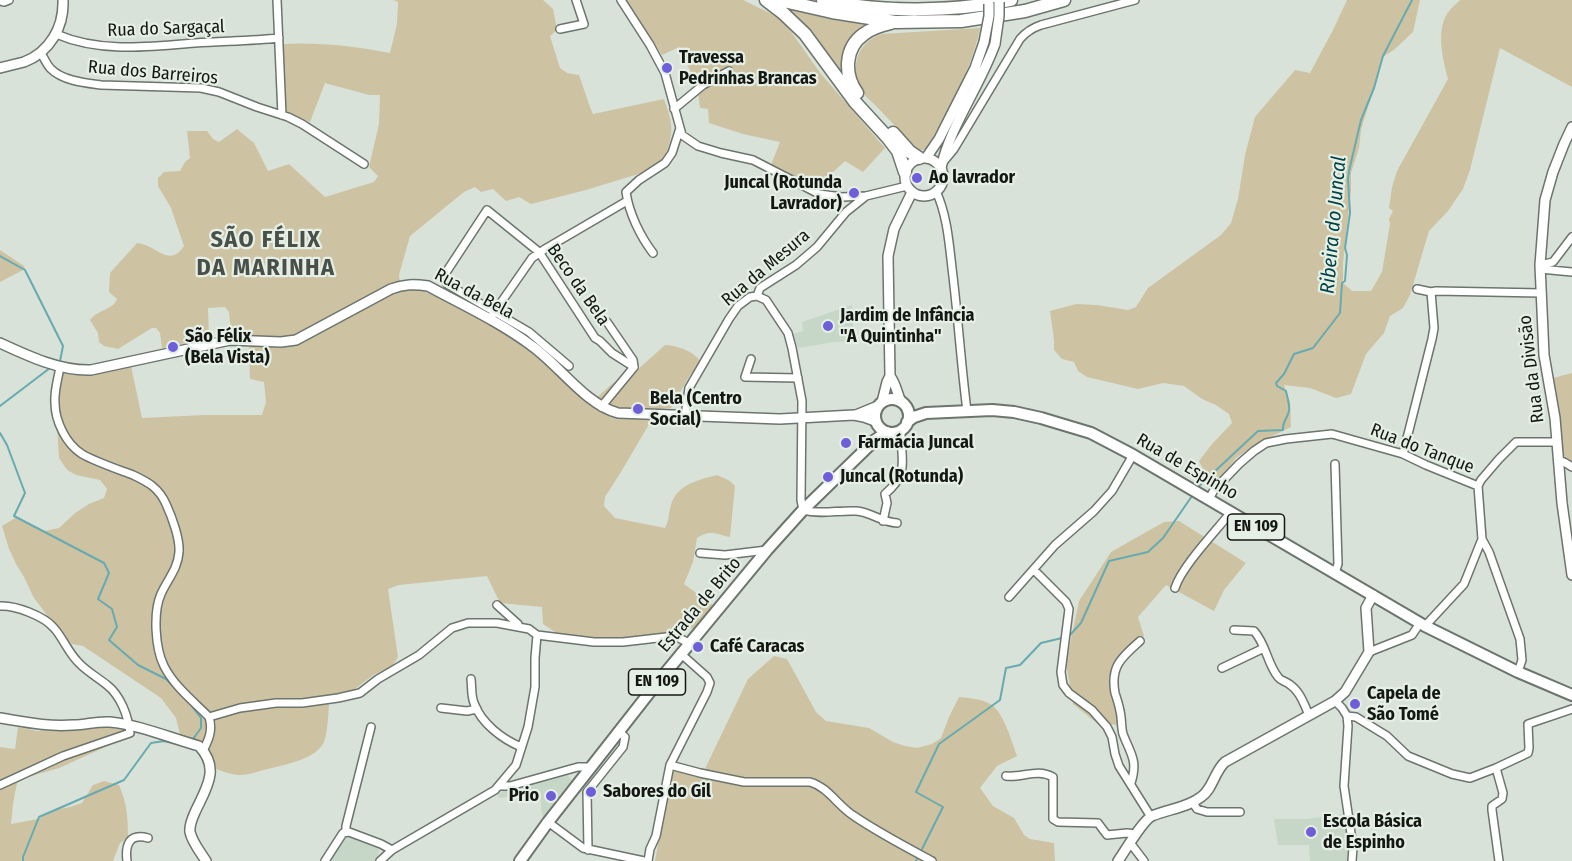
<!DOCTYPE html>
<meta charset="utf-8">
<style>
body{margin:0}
canvas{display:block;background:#d8e2d8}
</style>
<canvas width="1572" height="861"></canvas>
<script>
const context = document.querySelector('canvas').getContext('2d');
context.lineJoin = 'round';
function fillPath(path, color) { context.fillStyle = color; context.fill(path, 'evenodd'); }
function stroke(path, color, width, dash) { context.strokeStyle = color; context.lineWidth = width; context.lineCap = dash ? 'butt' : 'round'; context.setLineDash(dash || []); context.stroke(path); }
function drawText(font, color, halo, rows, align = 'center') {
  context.font = font + ' "Fira Sans Condensed",sans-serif'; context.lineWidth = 4.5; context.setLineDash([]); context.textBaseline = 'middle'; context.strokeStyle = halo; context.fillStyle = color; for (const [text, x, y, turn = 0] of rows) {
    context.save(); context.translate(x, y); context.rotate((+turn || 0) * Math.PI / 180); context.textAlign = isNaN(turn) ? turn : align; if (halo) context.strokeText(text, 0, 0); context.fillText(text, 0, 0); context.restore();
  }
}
fillPath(new Path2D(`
 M852,305L854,341L834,342L798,348L793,334L803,331L802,322Z
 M567,774L572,781L544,818L542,815L540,792L499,798L498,795L505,789Z
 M1344,814L1349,853L1348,861H1310L1309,845H1278L1274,819H1307Z
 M350,836L377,847L379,850L377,859L375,861H333L330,859L340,843L347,837Z`), '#c6d6c7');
fillPath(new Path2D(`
 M393,0H543L553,9L557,30L550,36L560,68L567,73L579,75L590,107L593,114L664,99C675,129 673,134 663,163L648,171L586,190L531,204L519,197L506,201L493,189L481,192L475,187L464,192L410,236L399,275L401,291L417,288L485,319L534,352L583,399L593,401L613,383L636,371L665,345C678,346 695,351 701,363L690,375L671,408L658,409L621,472L605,497L604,506L615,518L665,528C670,518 668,514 671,505C677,484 699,480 717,475L730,481L735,486L730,537C716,534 710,529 697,538L693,562L684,584L714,606L696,628L636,637L602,639L558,634L543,624L542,607L500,603L487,576L399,585L388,589L398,657L392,666L373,675L354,690L329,696C329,706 328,733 324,742C316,759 287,764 272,768C261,770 251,775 240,775C232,775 217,770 209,766L210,746L205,742L181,739L176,718L161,698L83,646L72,644L59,631L34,598L24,577L16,564L9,549L2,526L15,518L45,531L59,528L75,513L89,504L104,498L107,489L100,480L76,475L67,470L59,458L57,423L51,405V387L56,372C81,375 106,370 131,366L142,418L204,415H262L266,402L264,382L250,379L249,349L252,335L231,332L229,312L225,307L208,308L209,338L162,348L160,333L156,328H152L118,349L104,346L99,342L98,333L90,320C97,310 113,310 117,299L109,292L110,273L137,243C155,244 169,269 184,246L171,208L158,186V178L164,172L180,171L185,162L190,158L187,131H207L213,139L219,142L237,129L254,143L268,171L289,164L325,197L374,182L378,176L369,167L379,124L380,95H369L325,83L310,122L284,111L282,44C319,42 354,46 390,53L397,24L398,2Z
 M626,0H743L782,19L821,74L885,148L863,172L845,161L832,173L813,186L771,165L780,142L743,134L709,123L708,109L700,108L697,85L679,47L662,55Z
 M1347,0H1420L1413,32L1395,49L1383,57L1361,130L1359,148L1351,173V190L1343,263V283L1352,291H1371L1382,272L1390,224L1389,219L1393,211L1389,208L1392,187L1397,171L1448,79C1443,60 1436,31 1447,14C1450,9 1456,4 1460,0H1572V87L1500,48L1470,170L1463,189L1448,211L1429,231L1410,295L1403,308L1390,316L1384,333L1366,354L1351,394L1336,398L1310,388L1284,385L1290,402L1291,427L1260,442L1236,458L1218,481L1204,471L1199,461L1212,444L1232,423L1229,414L1216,405L1202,399L1184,386L1163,383L1138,389L1087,377L1078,371L1074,362L1062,359L1054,350V340L1050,311L1076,304L1097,305L1128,310L1136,307L1148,288L1221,235L1231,223L1238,199L1245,155L1255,117L1295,70L1310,73L1333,30Z
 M789,9L830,19L871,25L844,54L842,66L843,76L787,13Z
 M980,28C972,69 947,115 925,150H919C904,135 890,121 876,106C871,101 864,96 861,89C849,67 858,41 882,34Z
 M0,250L24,266L25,269L0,282Z
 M1572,373V461L1563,455L1560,448L1553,396V378Z
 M1179,521L1246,563L1224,590L1214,611L1166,585L1138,617L1144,636C1137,642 1128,648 1122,655C1108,672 1120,706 1126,725L1098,724L1073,704L1066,663L1079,601L1111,552L1164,522Z
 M774,656L787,659L816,712L826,721L869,728L893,742L905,746L917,748L932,744L941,738L949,717L959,697C970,698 982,699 992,705C1004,714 1012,742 1017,756L997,766L980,788L993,806L1014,818L1024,835L1030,839L1054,843L1055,861H655L671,771L702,775L748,679Z
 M99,726L124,730L126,734L112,744L59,768L28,777L17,783L13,804L11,824L38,819L59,809L70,807L82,803L93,785L104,781L119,785C127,804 128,817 128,838L120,843L113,861H0V747L15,749L18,727L37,731Z`), '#cdc3a3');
stroke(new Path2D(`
 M0,256L25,270L63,346L60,361
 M0,406L50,368
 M0,433L7,445L25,493L14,516L104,563L109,573L98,599L112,609L117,627L109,640L138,665L166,679L183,696
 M1198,487L1258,431L1283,430C1282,422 1287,419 1289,411C1290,405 1287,397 1286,391L1277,386L1276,383L1284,374L1294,354L1313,348L1340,313L1342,283L1345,281L1347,255L1345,248L1350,213L1348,179L1349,171L1361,120L1374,88L1383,56L1412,0
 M1069,636L1081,623L1109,561L1148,552L1163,538L1192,496
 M187,700L201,718V728L193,739
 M922,849L943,807L916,792L939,744L1000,700L1006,668L1020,665L1041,643L1062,638
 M23,861V857L39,817L124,780L151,743L164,741L181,745
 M916,861L917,859`), '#67aaaf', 2);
const street = new Path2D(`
 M277,0L282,115
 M621,0L650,45L665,73L682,135L698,146L721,153L753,160L819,194L842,197L866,196L907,186
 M0,1L4,2L9,0
 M560,29L584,24L576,0
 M56,34C100,53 149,47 195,43C223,41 251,41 279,38
 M41,53C44,58 47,65 51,69C63,81 86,83 101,85L201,88L219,92L257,107L288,117L302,124L364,164
 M674,109L703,85L729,71
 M944,161L954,149L1020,39C1026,32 1032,28 1041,25L1135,0
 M936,191C947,215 949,242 952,268C958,316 961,364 967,411
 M653,253C640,236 629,213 626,192L639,180L665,163L672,153L680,128
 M1540,265L1553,262L1572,237
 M1540,269L1572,272
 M1431,292L1436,291L1541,293
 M757,296L766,300L788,333L792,348L802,401L801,500L803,510C820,515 838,510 856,511C871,512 881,522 897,523
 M757,296L760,288L796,265L817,247L846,212L866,196
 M493,314L532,258L545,249L627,201
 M607,322L633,360L634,367
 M751,359L745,377L798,378
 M569,366L529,332L447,284L444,279L445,274L487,210L539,252L595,338L600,341L612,353L634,367
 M60,367C58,379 54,391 55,403C55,421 66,444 82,454C96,462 117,469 133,475C148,482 159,488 166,504C172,517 180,539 179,552C178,569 167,580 161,594C153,612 155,648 164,666C174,686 193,701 209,717C213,730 209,739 203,751
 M601,407L634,367
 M685,416L689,388L729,319L738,306L750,297L757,296
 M1403,454L1432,339L1434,328L1431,292L1417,289
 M1558,460L1564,462L1572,467
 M1335,464L1338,564L1335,573
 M1209,499L1214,490L1239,464L1254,451L1266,443L1286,439L1332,434L1403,454L1426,465L1478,486
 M883,521L887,503L885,494C911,472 900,459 901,430
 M1482,539L1489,552L1520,639L1522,660L1518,672
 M700,553L725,555L767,550
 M1034,570L1066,602L1069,609L1061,672L1063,685L1069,693L1092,710L1107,727L1112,737L1115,754L1119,766L1151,817
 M1175,588C1182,566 1216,531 1231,512
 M1009,597L1055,545L1094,511L1112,491L1133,455
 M497,605L518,624L519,627
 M0,606C15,605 44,616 54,628C63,638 68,652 78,662C86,671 97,677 107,685C121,696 128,716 130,733L63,756L0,785
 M1425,626L1464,584L1482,539L1478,486L1481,480L1499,459L1516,442H1556
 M1234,630L1254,631C1266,644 1267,663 1278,677C1281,681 1285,681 1289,684C1300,691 1304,704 1309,715
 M1369,652L1412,635L1420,623
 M1222,668L1264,648
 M471,679C472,687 471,696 474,703C481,723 502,739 521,747
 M1335,701L1342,708L1347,716L1348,726L1344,786L1353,847L1352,861
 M441,708L467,711L477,709
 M1347,716L1356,717L1387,736L1408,756L1452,774L1470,778L1496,768L1528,753L1529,748L1528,724L1572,709
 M209,717L240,708L276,703H302L338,698L360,693L378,679L419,655L452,628L468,623H497L529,629L537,635L594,642H623L675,636L689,643
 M670,765L700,773L744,782H810C828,787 838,806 854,816C879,833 906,847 932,861
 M1496,768L1503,793L1502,799L1492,806V810L1499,861
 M1006,776C1022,778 1037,768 1053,777V819L1058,822L1098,823L1107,835L1127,833L1136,834
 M1131,783C1138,760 1131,755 1123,734C1121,727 1122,719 1120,711C1119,705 1117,699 1115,693C1110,666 1122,657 1140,641
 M500,786H510L578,767H590
 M1193,803L1197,809L1207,812H1240
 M548,822L583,848L644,861
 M346,832V826L371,727
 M1131,844L1144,861
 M588,850L587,792L623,747L625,737L619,732
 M127,861C125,845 129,833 148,838
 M325,861L343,833L349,832L381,844L392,850
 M380,861L392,850L495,790L516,765L528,727L535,687V658L537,635
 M648,861L650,849L656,836L670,765L707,692L710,683L707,677L680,653`);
const secondary = new Path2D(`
 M0,68C8,66 16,64 24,62C50,52 64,27 63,0
 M1572,127L1564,144L1553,172L1545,200L1540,265L1544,355L1555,418L1562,503L1572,575
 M905 177a19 19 0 1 1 38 0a19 19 0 1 1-38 0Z
 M926,158L939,139L975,68L984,42
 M941,168C950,126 980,86 995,44
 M0,343C28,356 60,371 91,370L230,340L281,342L296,340L391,289C404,284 414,284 428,286C463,305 500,322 532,346C559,365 586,405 618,413L780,419L854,415L864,417L875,421
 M890,376C896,384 897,393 901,402
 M882,402L887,382L890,376L888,256L894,229L912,192
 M856,415L878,406
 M0,718C25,722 48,727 73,725C87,725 95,721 110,722C140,725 170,738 199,746C220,768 207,787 196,810C193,817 189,824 190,832C192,842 201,853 206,861
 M1118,861C1125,851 1143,820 1152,816C1168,809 1187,808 1201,797C1213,789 1214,772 1225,762L1335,701L1345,692L1369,652L1366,608L1373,595`);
const primary = new Path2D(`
 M875 416a17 17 0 1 1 34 0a17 17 0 1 1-34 0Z
 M907,422L914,417L926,413L992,410L1014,412L1041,418L1091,433L1133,455L1425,626L1518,672L1572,695
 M520,861L548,822L653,688L767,550L803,510L875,440L887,432`);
const highway = new Path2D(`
 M766,0L783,13L805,34L855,102L888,138L898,151L905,172
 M779,0L832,12L895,22L961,21L1025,11L1064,0
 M823,0C880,13 954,12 1011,0
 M857,93C844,75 844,48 864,34C872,28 882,25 891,23
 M893,133L910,152L919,158`);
stroke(street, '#6c756d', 10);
stroke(secondary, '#6c756d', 12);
stroke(primary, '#6c756d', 14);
stroke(highway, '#6c756d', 15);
stroke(street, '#fff', 7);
stroke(secondary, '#fff', 9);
stroke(primary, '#fff', 10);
stroke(highway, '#fff', 12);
const secondaryBridge = new Path2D(`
 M984,42L989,16V4
 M995,44L999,16V2`);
stroke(secondaryBridge, '#6c756d', 12, []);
stroke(secondaryBridge, '#fff', 9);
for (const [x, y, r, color] of [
 [667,68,6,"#6e5fd9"],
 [917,178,6,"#6e5fd9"],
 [854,193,6,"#6e5fd9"],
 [828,326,6,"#6e5fd9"],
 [173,347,6,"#6e5fd9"],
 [638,409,6,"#6e5fd9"],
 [846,443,6,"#6e5fd9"],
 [828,477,6,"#6e5fd9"],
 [698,647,6,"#6e5fd9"],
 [1355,704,6,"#6e5fd9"],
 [591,792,6,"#6e5fd9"],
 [551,796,6,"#6e5fd9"],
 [1311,832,6,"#6e5fd9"]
]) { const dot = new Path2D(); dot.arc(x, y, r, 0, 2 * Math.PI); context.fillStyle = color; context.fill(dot); stroke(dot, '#e5efe5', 2); }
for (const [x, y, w] of [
 [1256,527,57],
 [657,682,57]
]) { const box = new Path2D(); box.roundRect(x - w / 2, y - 13, w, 26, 4.5); context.fillStyle = '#e5efe5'; context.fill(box); stroke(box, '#141714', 1.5); }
drawText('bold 16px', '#141714', null, [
 ["EN 109",1256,527],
 ["EN 109",657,682]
]);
drawText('18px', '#141714', '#e5efe5', [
 ["Rua do Sargaçal",166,29,-2],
 ["Rua dos Barreiros",153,73,5],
 ["Rua da Mesura",766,268,-40],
 ["Beco da Bela",578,285,55],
 ["Rua da Bela",474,294,28],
 ["Rua da Divisão",1532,369,-97],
 ["Rua do Tanque",1422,449,21],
 ["Rua de Espinho",1187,467,30],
 ["Estrada de Brito",700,605,-50]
]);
drawText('bold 18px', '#141714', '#e5efe5', [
 ["Travessa",679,58],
 ["Pedrinhas Brancas",679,79],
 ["Ao lavrador",929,178],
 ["Juncal (Rotunda",842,183,"right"],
 ["Lavrador)",842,204,"right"],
 ["Jardim de Infância",840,316],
 ["\"A Quintinha\"",840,337],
 ["São Félix",185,337],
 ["(Bela Vista)",185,358],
 ["Bela (Centro",650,399],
 ["Social)",650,420],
 ["Farmácia Juncal",858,443],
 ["Juncal (Rotunda)",840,477],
 ["Café Caracas",710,647],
 ["Capela de",1367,694],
 ["São Tomé",1367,715],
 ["Sabores do Gil",603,792],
 ["Prio",539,796,"right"],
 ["Escola Básica",1323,822],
 ["de Espinho",1323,843]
], 'left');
drawText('italic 20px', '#004246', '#e5efe5', [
 ["Ribeira do Juncal",1334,225,-85]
]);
context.letterSpacing = '1.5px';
drawText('bold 24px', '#485049', '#e5efe5', [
 ["SÃO FÉLIX",266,240],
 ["DA MARINHA",266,268]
]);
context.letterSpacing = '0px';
</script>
